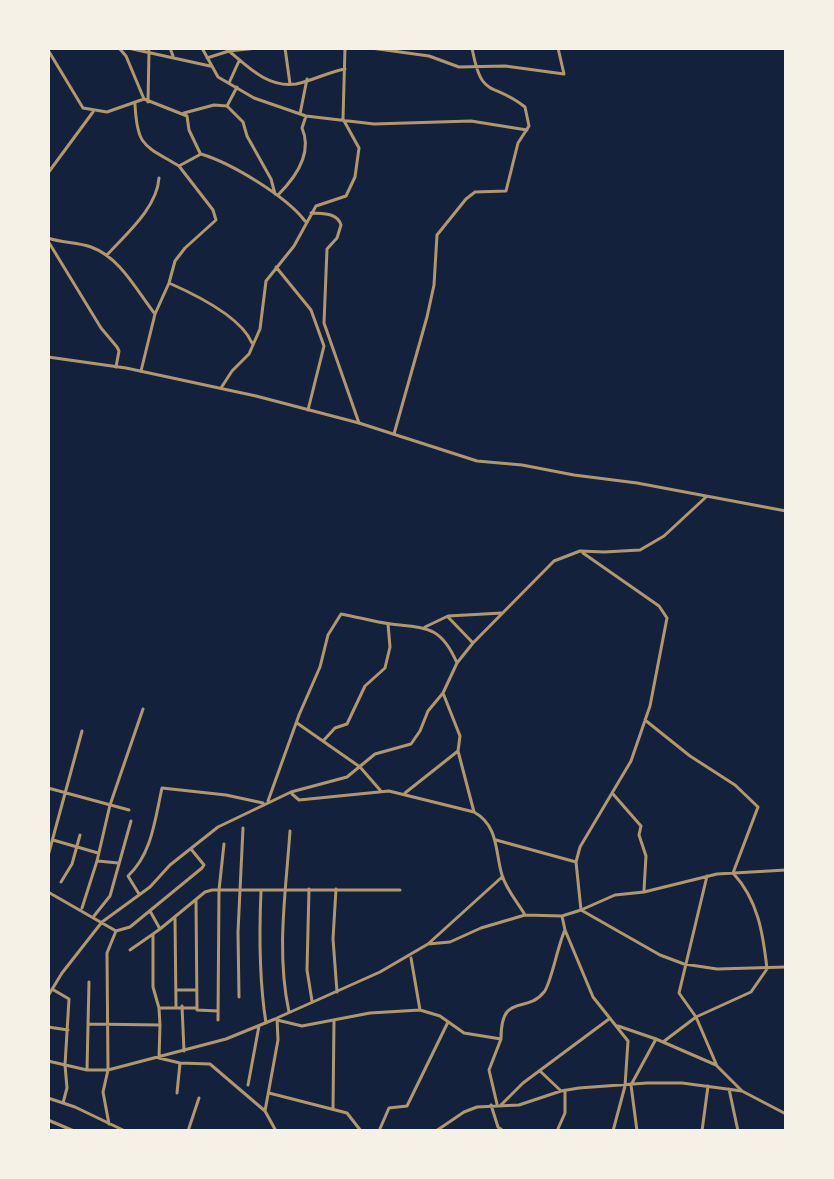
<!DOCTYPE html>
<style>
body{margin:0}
#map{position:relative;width:834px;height:1179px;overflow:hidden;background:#14213d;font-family:Georgia,serif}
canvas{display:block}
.frame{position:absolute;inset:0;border:50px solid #f6f1e7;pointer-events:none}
</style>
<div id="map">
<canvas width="834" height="1179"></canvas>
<div class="frame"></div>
</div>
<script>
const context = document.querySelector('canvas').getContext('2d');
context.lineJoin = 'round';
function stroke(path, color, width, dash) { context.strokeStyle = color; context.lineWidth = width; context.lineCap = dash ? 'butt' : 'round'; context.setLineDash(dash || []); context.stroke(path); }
stroke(new Path2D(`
 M119,48L126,56L144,99L187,116L189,130L200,153
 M128,48L210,66
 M170,48L173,56
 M202,48L218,77L254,98L306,116L374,124L471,121L527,130
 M285,48L290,84
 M371,48L429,56L459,67L505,66L564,74L558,48
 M48,50L83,108L107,112L144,99
 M229,51C248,67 268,88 296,84C312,81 328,72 345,69
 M207,58L229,51L257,48
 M229,83L239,61
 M237,87L227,106L243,122L247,136L271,179L275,194
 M148,102L149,51
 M135,104C137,147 144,145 179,166
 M184,113L214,105L227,106
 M300,114L307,79
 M48,173L93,112
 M278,195C296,177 313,153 302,128L306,116
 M311,213C322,214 337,212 341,225L337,238L327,249L324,323L359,423
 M48,238C62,243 77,242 91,247C121,258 136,290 155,314L141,371
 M48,241L101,328L117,347L119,351L116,367
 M107,255C126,234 157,208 159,178
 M276,267L311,310L324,346L308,410
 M169,283C194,294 241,317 252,343
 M155,314L169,283L175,261L185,248L216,220L213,210L179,166L201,154C231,163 286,196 305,221
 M221,388L232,371L249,354L260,329L266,281L294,246L316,206L346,196L355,177L359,148L343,119L345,48
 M394,434L427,317L434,285L437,235L466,199L475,192L506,191L518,143L529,126L525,107C491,80 482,101 472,48
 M583,553L659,606L667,618L650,706L631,761L580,847L576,862L581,910L615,895L644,892L717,874L786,870
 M448,617L473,643
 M425,627L448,616L502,613
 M443,693L460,736L458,751L474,812C499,826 495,852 502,875C506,889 518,903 525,915
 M645,720L690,756L735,785L758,807L733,873C758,900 763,933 767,969L751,992L696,1017L663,1042
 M297,723L360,767L380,790
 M324,740L335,728L347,724L365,686L385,668L390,647L388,624
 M48,788L129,810
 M405,793L458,751
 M292,794L299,800L389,791L474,812
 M613,794L641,826L639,835L646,856L644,890
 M268,801L299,715L320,667L328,635L341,614C358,617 374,622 391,624C427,628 441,626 457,663
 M53,840L98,853
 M496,840L576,862
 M48,856L82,731
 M98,861L118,863
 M707,876L679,993L696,1017L717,1066L742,1091
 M61,882L72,864L80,835
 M309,889L307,970L312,1001
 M336,889L333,939L337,992
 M261,891C259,936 259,979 266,1023
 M48,892L116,931L107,953L108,1070L103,1092L109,1124
 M139,894L128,876C152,854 155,819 162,788L226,795L263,803
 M196,900L197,1010L218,1011
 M82,908L97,861L110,805L143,709
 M150,911L160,929L153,934V987L159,1008L160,1025L159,1058L180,1063L210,1064L265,1111
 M94,916L110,896L131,821
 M562,916L565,930L593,997L628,1041L625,1086L613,1131
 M175,918L176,1006
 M160,929L205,892L212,890H400
 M116,931L130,927L202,868L204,865L191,849
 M428,944L502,877
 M130,950L153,934
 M411,958L420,1010
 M52,989L69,999L65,1065L67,1088L63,1103
 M177,990H197
 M48,996L62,973L102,922L150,887L170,865L218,827L291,792L347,777L375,754L411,744L420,731L428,711L443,693L457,663L473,643L554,561L580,551L604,552L640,550L664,536L706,497
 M239,997L238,932L243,828
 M182,1006L184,1051
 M159,1008H197
 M289,1012C276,953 286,890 290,831
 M218,1020L219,890L224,844
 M277,1020L302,1026L370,1013L420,1010L440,1016L464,1033L501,1039C501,991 526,1015 544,992C551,984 558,944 565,930
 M88,1024L160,1025
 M618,1026L656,1039
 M48,1027L68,1030
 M48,1061L87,1070H108L226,1039L275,1019
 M87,1070L89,982
 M540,1071L560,1090
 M248,1085L259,1026
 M729,1089L738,1131
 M177,1093L180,1063
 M269,1093L347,1113L361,1131
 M48,1098L75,1107L125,1131
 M497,1104L489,1070L501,1039
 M491,1105L498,1127L503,1131
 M501,1105L523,1083L609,1019
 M333,1109L334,1020
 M48,1120L74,1131
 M188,1131L199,1098
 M276,1131L265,1111L278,1040L277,1018L380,972L428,944L450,942L481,928L525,915L562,916L581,910L660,955L684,964L717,969L786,967
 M379,1131L389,1108L407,1106L448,1022
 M436,1131L464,1112L477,1107L519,1105L561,1091L579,1088L647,1083H682L742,1091L786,1114
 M557,1131L565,1113V1090
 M637,1131L631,1085L656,1039L716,1065
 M702,1131L708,1086`), '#b1986c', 3);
stroke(new Path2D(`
 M48,357L126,368L256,396L359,423L477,461L522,465L574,475L637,483L786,511`), '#b1986c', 3);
</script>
